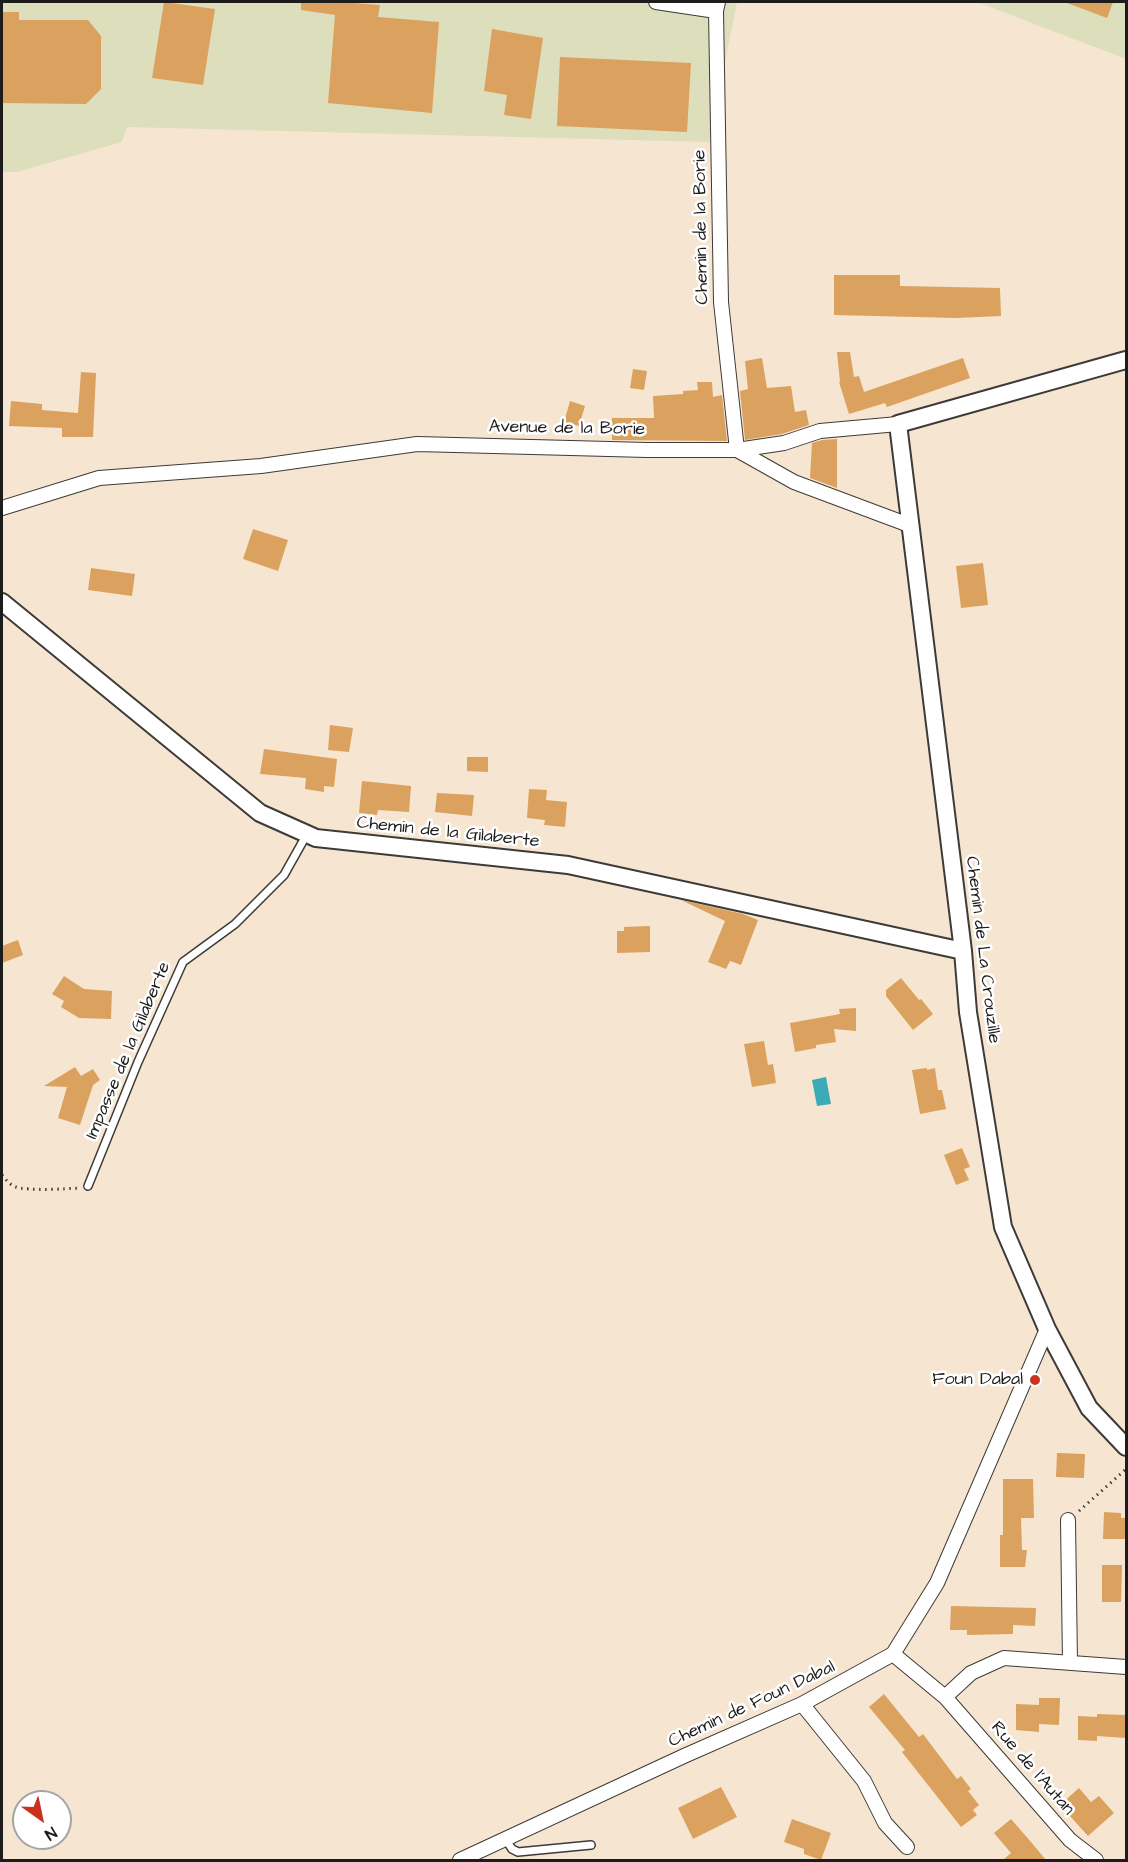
<!DOCTYPE html>
<style>
body{margin:0}
#map{position:relative;width:1128px;height:1862px;overflow:hidden;background:#f6e6d1;font-family:"Architects Daughter",sans-serif}
canvas{display:block}
.frame{position:absolute;inset:0;border:3px solid #1c1c1c;pointer-events:none}
.north{position:absolute;left:12px;top:1790px;width:60px;height:60px;box-sizing:border-box;background:#fff;border:2px solid #a4a4a4;border-radius:50%;rotate:147deg;font-size:16px;font-weight:700;line-height:24px;text-align:center;color:#1c1c1c}
.north::after{content:'';display:block;margin:auto;width:21px;height:27px;background:#c8321e;clip-path:polygon(50% 0,100% 100%,50% 72%,0 100%)}
</style>
<div id="map">
<canvas width="1128" height="1862"></canvas>
<div class="frame"></div>
<div class="north">N</div>
</div>
<script>
const context = document.querySelector('canvas').getContext('2d');
context.lineJoin = 'round';
function fillPath(path, color) { context.fillStyle = color; context.fill(path, 'evenodd'); }
function stroke(path, color, width, dash) { context.strokeStyle = color; context.lineWidth = width; context.lineCap = dash ? 'butt' : 'round'; context.setLineDash(dash || []); context.stroke(path); }
function drawText(font, color, halo, rows, align = 'center') {
  context.font = font + ' "Architects Daughter",sans-serif'; context.lineWidth = 5; context.setLineDash([]); context.textBaseline = 'middle'; context.strokeStyle = halo; context.fillStyle = color; for (const [text, x, y, turn = 0] of rows) {
    context.save(); context.translate(x, y); context.rotate((+turn || 0) * Math.PI / 180); context.textAlign = isNaN(turn) ? turn : align; if (halo) context.strokeText(text, 0, 0); context.fillText(text, 0, 0); context.restore();
  }
}
fillPath(new Path2D(`
 M2,2H737L709,142L127,127L122,142L17,172H2Z
 M977,2H1126V59Z`), '#dddebc');
fillPath(new Path2D(`
 M826,1077L831,1104L817,1106L812,1080Z`), '#3bacb6');
fillPath(new Path2D(`
 M164,2L215,9L203,85L152,78Z
 M301,2H341L380,5L378,17L439,22L432,113L328,103L335,15L301,10Z
 M1067,2H1113L1107,18L1067,3Z
 M2,12H19V20H88L101,36V89L86,104L2,103Z
 M492,29L543,38L531,119L504,115L507,95L484,91Z
 M560,57L691,63L687,132L557,126Z
 M834,275H900V286L1000,288L1001,316L956,318L834,315Z
 M837,352H850L854,377L859,376L864,392L963,358L970,378L887,407L885,403L849,414L839,382H840Z
 M762,358L767,388L791,386L795,412L806,410L809,425L782,434L745,440L740,391L748,389L745,361Z
 M633,369L647,371L644,390L630,388Z
 M81,372L96,373L93,437H62V428L9,426L11,401L42,404V410L78,413Z
 M697,382H712L713,397L722,395L727,441L612,440V418H654L653,396L683,394V391L698,390Z
 M570,401L585,406L579,426L564,422Z
 M837,439V488L810,478L812,443L822,440Z
 M253,529L288,540L278,571L243,559Z
 M983,563L988,605L961,608L956,566Z
 M91,568L135,574L132,596L88,590Z
 M330,725L353,728L349,752L328,750Z
 M264,749L337,759L334,787L324,786V792L305,789L306,778L260,774Z
 M467,757H488V772L467,771Z
 M362,781L411,786L409,812L378,810L377,815L359,813Z
 M529,789L547,790L546,800L567,802L565,827L544,825L545,820L527,818Z
 M437,793L474,795L472,816L435,812Z
 M681,900L743,914L758,920L741,965L730,961L726,969L708,962L725,921Z
 M650,926V952L617,953V931H624V927Z
 M18,940L23,955L2,963V946Z
 M64,976L84,989L112,991L111,1019L79,1018L61,1007L64,1001L52,994Z
 M901,978L919,1000L921,999L933,1014L913,1030L886,996V990Z
 M856,1008V1031L834,1029L836,1042L816,1045V1048L795,1052L790,1023L840,1014L839,1009Z
 M764,1041L768,1065L773,1064L776,1083L752,1087L744,1044Z
 M75,1067L81,1076L93,1069L100,1080L93,1085L80,1125L58,1118L67,1087L44,1086Z
 M927,1068V1070L935,1068L938,1090H942L946,1109L920,1114L912,1070Z
 M962,1148L970,1167L964,1169L969,1180L956,1185L944,1155Z
 M1057,1453L1085,1454L1084,1478L1056,1477Z
 M1003,1479H1033L1034,1518H1021L1022,1550H1027L1025,1567H1000V1535H1003Z
 M1104,1512L1121,1513V1518H1126V1539H1103Z
 M1102,1565H1122L1121,1602H1102Z
 M951,1606L1036,1608L1035,1626L1013,1625V1634L967,1635V1630H950Z
 M884,1694L919,1737L923,1734L957,1779L961,1776L971,1789L968,1791L979,1805L973,1810L977,1815L961,1827L902,1752L905,1750L869,1707Z
 M1039,1698H1060L1059,1725L1039,1724V1732L1016,1730V1704L1039,1705Z
 M1097,1714L1126,1715V1738L1097,1736V1741L1078,1740V1716L1097,1717Z
 M721,1787L737,1817L693,1839L678,1808Z
 M1079,1788L1091,1802L1099,1796L1114,1813L1088,1836L1060,1805Z
 M792,1819L831,1833L821,1860L804,1854V1849L784,1842Z
 M1011,1819L1031,1842L1046,1860H1003L1011,1853L994,1833Z`), '#dba15e');
const service = new Path2D(`
 M88,1186L138,1062L183,962L235,924L284,875L307,834
 M506,1840L512,1849L518,1852L591,1845`);
const minor = new Path2D(`
 M656,2L716,11
 M718,2L716,11L721,302L737,450
 M737,450L794,482L909,525
 M2,508L99,478L261,466L417,444L647,450H737L784,443L820,431L898,424
 M1068,1520L1070,1663
 M893,1654L945,1697L1070,1840L1096,1860
 M945,1697L971,1673L1004,1658L1126,1667
 M802,1704L864,1781L885,1823L907,1847
 M460,1860L684,1756L802,1704L893,1654L937,1583L1047,1329`);
const tertiary = new Path2D(`
 M1126,360L898,424L963,951L968,1012L1003,1227L1047,1329L1089,1408L1126,1447
 M2,602L260,813L316,838L568,865L963,951`);
stroke(service, '#3d3a37', 10);
stroke(minor, '#3d3a37', 16);
stroke(tertiary, '#3d3a37', 20);
stroke(new Path2D(`
 M2,1175C6,1180 10,1185 16,1187C27,1191 66,1189 79,1188
 M1079,1511L1126,1469`), '#3d3a37', 3, [1.5, 4.5]);
stroke(service, '#fff', 7);
stroke(minor, '#fff', 14);
stroke(tertiary, '#fff', 16);
for (const [x, y, r, color] of [
 [1035,1380,6,"#c8321e"]
]) { const dot = new Path2D(); dot.arc(x, y, r, 0, 2 * Math.PI); context.fillStyle = color; context.fill(dot); stroke(dot, '#fff', 2); }
drawText('18px', '#1c1c1c', '#fff', [
 ["Chemin de la Borie",702,227,-91],
 ["Avenue de la Borie",567,429,1],
 ["Chemin de la Gilaberte",448,833,6],
 ["Chemin de La Crouzille",982,950,83],
 ["Impasse de la Gilaberte",129,1051,-67],
 ["Chemin de Foun Dabal",752,1705,-25],
 ["Rue de l'Autan",1032,1769,49]
]);
drawText('18px', '#1c1c1c', '#fff', [
 ["Foun Dabal",1023,1380]
], 'right');
</script>
